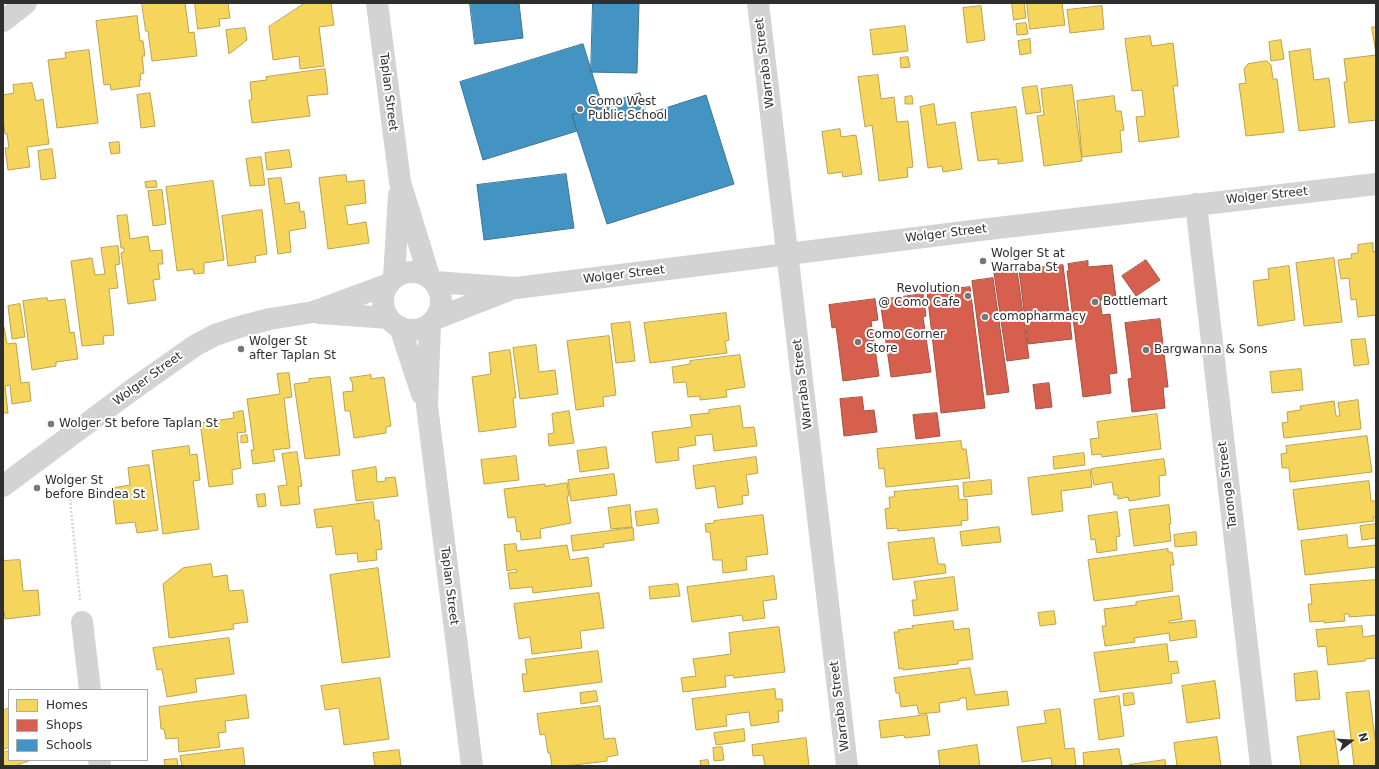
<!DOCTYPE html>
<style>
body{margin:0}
#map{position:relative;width:1379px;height:769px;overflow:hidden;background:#fff;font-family:"DejaVu Sans",sans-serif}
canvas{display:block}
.frame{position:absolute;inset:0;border:4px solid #2e2e2e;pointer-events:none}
.legend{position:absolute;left:8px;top:689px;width:140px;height:72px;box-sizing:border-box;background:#fff;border:1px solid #ababab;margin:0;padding:5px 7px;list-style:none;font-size:12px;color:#2e2e2e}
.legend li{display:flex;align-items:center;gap:8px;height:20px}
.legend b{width:20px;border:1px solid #ababab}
.north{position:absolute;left:1331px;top:721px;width:40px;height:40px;-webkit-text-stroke:3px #fff;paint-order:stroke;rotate:73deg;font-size:11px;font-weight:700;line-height:16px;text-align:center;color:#2e2e2e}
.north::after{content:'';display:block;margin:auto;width:14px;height:18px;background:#2e2e2e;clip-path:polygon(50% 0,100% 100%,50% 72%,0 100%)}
</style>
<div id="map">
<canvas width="1379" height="769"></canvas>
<div class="frame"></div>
<ul class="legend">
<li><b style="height:11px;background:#f6d55c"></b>Homes</li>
<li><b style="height:11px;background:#d6604d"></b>Shops</li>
<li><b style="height:11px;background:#4393c3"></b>Schools</li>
</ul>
<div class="north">N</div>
</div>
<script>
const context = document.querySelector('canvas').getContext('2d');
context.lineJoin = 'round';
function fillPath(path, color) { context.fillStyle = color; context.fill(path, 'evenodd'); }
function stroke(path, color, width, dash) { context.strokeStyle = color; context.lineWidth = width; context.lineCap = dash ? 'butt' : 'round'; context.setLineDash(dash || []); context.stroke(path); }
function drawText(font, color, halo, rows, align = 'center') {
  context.font = font + ' "DejaVu Sans",sans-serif'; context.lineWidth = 4; context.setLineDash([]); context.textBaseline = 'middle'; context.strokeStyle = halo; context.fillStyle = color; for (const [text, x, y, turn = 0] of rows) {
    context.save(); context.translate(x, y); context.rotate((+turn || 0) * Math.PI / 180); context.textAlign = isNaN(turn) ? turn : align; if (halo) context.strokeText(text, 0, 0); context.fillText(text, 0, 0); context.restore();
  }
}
const homes = new Path2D(`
 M142,3H185L189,33L194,32L197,56L152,61L148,31H146Z
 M195,3H228L230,18L219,19L220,26L198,29Z
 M305,3H331L334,25L319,27L324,66L300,69L299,56L273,60L269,27Z
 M1012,3H1024L1026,18L1014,20Z
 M1027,3H1062L1065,25L1030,29Z
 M981,6L985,40L967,43L963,8Z
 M1102,6L1104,29L1070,33L1067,10Z
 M137,16L140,41H143L145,56H142L144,73L140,74L141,80H139L140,86L111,90L110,84L104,85L96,21Z
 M1026,23L1028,34L1017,35L1016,24Z
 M905,26L908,51L873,55L870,30Z
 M1372,27H1376V120L1349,123L1344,82H1347L1344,59L1376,55Z
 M245,28L247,40L229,54L226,30Z
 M1150,36L1152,46L1173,43L1178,86H1173L1179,137L1139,142L1136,117L1145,116L1142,90L1132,91L1125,39Z
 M1030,39L1031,53L1020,55L1018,41Z
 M1281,40L1284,59L1271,61L1269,42Z
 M1310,49L1314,80L1329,78L1335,127L1299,131L1289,52Z
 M89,50L98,123L57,128L48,60L66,58L65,53Z
 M908,57L910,67L901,68L900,58Z
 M1267,61L1271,65L1273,79H1277L1284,132L1246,136L1239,84L1246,83L1244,69L1248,64Z
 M325,69L328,94L307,96L310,116L252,123L249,100H252L250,82L267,80L266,77Z
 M878,75L881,99L894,97L897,122L908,121L913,167L907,168L908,177L879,181L872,125L865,127L858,77Z
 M32,83L36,101L43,99L49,144L27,147L30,167L8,170L5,148H9L7,134H5L3,118V95L14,93L13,85Z
 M1072,85L1082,161L1044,166L1037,116L1044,115L1041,89Z
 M1037,86L1041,112L1026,114L1022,88Z
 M150,93L155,126L141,128L137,95Z
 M912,96L913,104H905V97Z
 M1114,96L1116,111H1121L1124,130L1120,131L1122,152L1082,157L1077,101Z
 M934,104L937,125L955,122L962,169L943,172L942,166L928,168L920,107Z
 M1016,107L1023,161L998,164V159L978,161L971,113Z
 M840,129L841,137L856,135L862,174L843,177L842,172L828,174L822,132Z
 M119,142L120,153L111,154L109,143Z
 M52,149L56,178L41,180L38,151Z
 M289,150L292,167L267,170L265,153Z
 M261,157L265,185L250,186L246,159Z
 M346,175L347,182L364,180L366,203L345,206L348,225L366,222L369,243L328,249L319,178Z
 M281,178L285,204L299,202L300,212L304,211L306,228L289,231L291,252L278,254L268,179Z
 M156,181L157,187L146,188L145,182Z
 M213,181L224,260L204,263V273L194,274L193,269L177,271L166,187Z
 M162,190L166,224L153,226L148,191Z
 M262,210L267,254L255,256L256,262L228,266L222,216Z
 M127,215L130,239L148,236L150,251L162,250L163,264H158L160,279L153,280L156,300L128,304L121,253L124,252V248H121L117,216Z
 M1373,243V252L1376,251V315L1358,317L1356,299L1351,300L1349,278L1341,279L1338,260L1352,258L1351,254L1358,253V245Z
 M118,246L120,264L115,265L118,288L109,289L114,335L103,336L104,344L82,346L71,261L92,258L95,275L105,274L101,248Z
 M1334,258L1342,322L1304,326L1296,263Z
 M1289,266L1295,320L1258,326L1253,281L1269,279L1268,269Z
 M47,298L48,301L65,299L70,333L74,332L78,359L56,362V366L32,370L23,301Z
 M20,304L25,337L12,339L8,306Z
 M726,313L729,340L725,341L727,353L650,363L644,323Z
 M630,322L635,361L616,363L611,324Z
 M3,327H4L7,344L16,343L21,383L29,382L31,401L12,404L10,385L5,386L8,413H3Z
 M609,336L616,395L603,397L604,406L576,410L567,341Z
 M1365,339L1369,364L1354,366L1351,340Z
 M536,345L539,372L555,370L558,394L520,399L513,348Z
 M510,350L516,398H513L516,427L479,432L472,377L491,374L489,353Z
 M740,355L745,387L726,390L727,397L700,400V396L688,397L686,382L674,383L672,367L690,364V361Z
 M1301,369L1303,390L1272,393L1270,372Z
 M289,373L292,397L284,398L290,448L273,450L275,461L253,464L251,450H254L247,399L280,394L277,374Z
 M371,375V379L384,377L391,426L386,427V433L354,438L350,411H345L343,392L353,391L352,381H351L350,378Z
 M330,377L340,455L305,459L294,384L309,382V379Z
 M1358,400L1361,429L1284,438L1282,423L1288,422L1287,412L1301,410L1300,406L1334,401L1336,416H1340L1338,403Z
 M740,406L743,428L754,427L757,446L714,451L712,434L695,436L696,445L678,448L679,460L656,463L652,432L692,427L690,415L709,413V410Z
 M243,411L246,432L237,433L241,468L232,470L233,484L209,487L200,423L234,418L233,413Z
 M569,411L574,443L549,446L548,434L554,433L552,414Z
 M1157,414L1161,449L1102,457L1101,454L1092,455L1090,439L1099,438L1097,422Z
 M247,435L248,442L241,443V436Z
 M1367,436L1372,472L1290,482L1289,468H1282L1281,454L1287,453L1286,446Z
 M961,441L962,449H966L970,478L886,487L884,468L879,469L877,449Z
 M189,446L190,455L197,454L200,480L193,481L199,529L163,534L152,451Z
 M606,447L609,468L580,472L577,451Z
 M297,452L302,486L298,487L300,504L281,506L278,486L287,485L282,454Z
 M1084,453L1085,465L1054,469L1053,457Z
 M516,456L519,480L484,484L481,460Z
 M756,457L758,473L746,475L749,495L742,496L743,504L718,508L715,486L696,489L693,466Z
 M1164,459L1166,475L1159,476L1160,496L1129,501L1128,497L1118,499V495H1114L1112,482L1094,485L1091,469Z
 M149,465L158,530L137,533L135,522L116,524L112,488L130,485L128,468Z
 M376,467L377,482L386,481L385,478L395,477L398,496L356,501L352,471Z
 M1090,470L1092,487L1061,491L1063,511L1032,515L1028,478Z
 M614,474L617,495L571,501L568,480Z
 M991,480L992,494L964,497L963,483Z
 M1369,481L1371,501H1376V517H1373L1374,521L1298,530L1293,490Z
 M567,483L569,496H567L571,523L540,529L541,538L521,540L520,531L517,532L515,517L508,518L504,489L545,484V486Z
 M958,486L959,500L967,499L968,520L961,521L962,525L898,531L897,528L887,529L885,509L890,508L889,497H895L894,492Z
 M265,494L266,506L258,507L256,495Z
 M373,502L375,520H379L382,549L376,550L377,560L358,562L357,553L336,555L332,526L317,528L314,510Z
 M630,505L632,527L611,529L608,508Z
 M1169,505L1171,524H1169L1171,541L1134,546L1129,510Z
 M657,509L659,523L637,526L635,512Z
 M1117,512L1120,536L1116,537L1117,550L1097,553L1095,539L1091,540L1088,516Z
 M763,515L768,554L746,557L747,570L723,573L722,560H713L710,532H706L705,524L714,523V521Z
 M1376,524V538L1362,540L1360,526Z
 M999,527L1001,542L962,546L960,532Z
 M633,528L634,540L603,544L604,547L573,551L571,536Z
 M1196,532L1197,545L1175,547L1174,535Z
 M1347,535L1348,548L1376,545V567L1305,575L1301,541Z
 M934,538L938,564H945L946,573L893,580L888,543Z
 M516,544L517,551L567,545L570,560L588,557L592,586L533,593L532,587L510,589L508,573L517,572L516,569L507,571L504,545Z
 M1168,549V552H1172L1174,565H1170L1173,591L1094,601L1088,560Z
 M20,560L23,591L38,590L40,615L5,619L4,612H3V561Z
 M211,564L213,577L227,575L229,591L243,590L248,622L233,624L234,629L169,638L163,584L183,568Z
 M378,568L390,657L342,663L330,575Z
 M774,576L777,599L763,601L765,618L743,621L742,615L692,622L687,587Z
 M954,577L958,610L914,616L912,600H917L914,582Z
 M1376,580V615L1349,617V614H1344L1345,621L1324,623V621L1310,622L1308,604H1312L1310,585Z
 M678,584L680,596L650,599L649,587Z
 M599,593L604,628L580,631L582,648L532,654L530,637L519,639L514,604Z
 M1179,596L1182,619L1169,621V623L1195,620L1197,637L1170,641L1169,633L1134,638L1135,642L1105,646L1102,626H1106L1104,609L1136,605V602Z
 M1054,611L1056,624L1040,626L1038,613Z
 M953,621L954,630L969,628L973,659L958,661V664L903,670V668L899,669L894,632H899L898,630L913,628L912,626Z
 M1362,626L1363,637L1376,635V658L1365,659V661L1328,665L1326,646L1318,647L1316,630Z
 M779,627L785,672L734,678L733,675L725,676L726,687L683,692L681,678L696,676L693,659L731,654L729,633Z
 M229,638L234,674L195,679L197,692L167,697L162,669L157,670L153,648Z
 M1167,644L1169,662L1177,661L1179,673L1171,674L1172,683L1100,692L1094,653Z
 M598,651L602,682L524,692L522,674H527L525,660Z
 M970,668L975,695L1007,691L1009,705L967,710L966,698H960V700L939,703L940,712L919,714L917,705L901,707L899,693H896L894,678Z
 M1317,671L1320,699L1296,701L1294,674Z
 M380,678L389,739L344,745L339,708L325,710L321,686Z
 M1215,681L1220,718L1187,723L1182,686Z
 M775,689L776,699H782L783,711H778L779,722L751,726L749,712L726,715L727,726L696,730L692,699Z
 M596,691L598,701L581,704L580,693Z
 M1369,691L1376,746V766H1354L1346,693Z
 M1133,693L1135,704L1124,706L1123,694Z
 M246,695L249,718L225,721L226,732L218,733L220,747L179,752L178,738L166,739L164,729H161L159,707Z
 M1119,696L1124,736L1099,740L1094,700Z
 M600,706L604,739L615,738L618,755L607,757V761L566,766H552L550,753H548L545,734L540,735L537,714Z
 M9,708V747L3,750V711Z
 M1060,709L1065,749L1074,748L1076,766H1052L1051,758L1022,762L1017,727L1046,723L1044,711Z
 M927,715L930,735L905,738L904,735L881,738L879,721Z
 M744,729L745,741L716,745L714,733Z
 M1334,731L1339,766H1301L1297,737Z
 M1217,737L1221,766H1177L1174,743Z
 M806,738L809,766H765L763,755L753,756L752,745Z
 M977,745L980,766H940L938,751Z
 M722,747L724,760L714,761L713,748Z
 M243,748L245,766H182L180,756Z
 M1119,749L1122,766H1084L1083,753Z
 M399,750L401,765L375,766L373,753Z
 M9,751V760H31L15,766H3V753Z
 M177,759L178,766H165L164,760Z
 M708,760L709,766H701L700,761Z
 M1165,760L1166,766H1129V765Z`);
fillPath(homes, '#f6d55c');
stroke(homes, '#baa34e', 1);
const shops = new Path2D(`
 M1146,260L1160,280L1136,296L1122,276Z
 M1088,261V267L1112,265L1116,298L1100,300L1102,315L1110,314L1117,373L1109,374L1111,393L1083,397L1067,271H1069L1068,264Z
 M1063,265L1072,339L1028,344L1019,270Z
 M1017,270L1029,358L1007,361L994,273Z
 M993,278L1009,392L987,395L972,281Z
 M970,287L985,408L941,413L927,292Z
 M923,294L926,316L923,317L931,372L891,377L880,300Z
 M875,299L878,320L871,321L879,376L843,381L836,327L832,328L829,305Z
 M1160,319L1168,387H1163L1165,408L1132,412L1128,379L1132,378L1125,323Z
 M1049,383L1052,407L1036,409L1033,385Z
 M862,397L864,411L874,410L877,432L844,436L840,399Z
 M937,413L940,436L916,439L913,415Z`);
fillPath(shops, '#d6604d');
stroke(shops, '#a45144', 1);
const schools = new Path2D(`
 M470,3H519L523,38L475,44Z
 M593,3H639L637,73L591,72Z
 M583,44L602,105L572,115L577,131L483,160L460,82Z
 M640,93L647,114L706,95L734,184L607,224L572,115Z
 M566,174L574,228L484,240L477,185Z`);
fillPath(schools, '#4393c3');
stroke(schools, '#3d7596', 1);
stroke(new Path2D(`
 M68,479L80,600`), '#d3d3d3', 2.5, [2, 2]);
stroke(new Path2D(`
 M377,3L400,182L429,276
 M758,3L847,766
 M3,21L26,3
 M1196,204L1261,766
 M383 301a29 29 0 1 1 58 0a29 29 0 1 1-58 0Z
 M394,278L399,195
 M435,282L516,288L980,230L1376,184
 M320,313L389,318
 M435,319L509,290
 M430,324L427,406L472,766
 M400,327L422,394
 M3,486L136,387L196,345L215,335L239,327L270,319L313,312L389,284
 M82,622L90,690
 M99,760L100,766`), '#d3d3d3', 22);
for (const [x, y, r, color] of [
 [580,109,4,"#777"],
 [983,261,4,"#777"],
 [968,296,4,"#777"],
 [1095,302,4,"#777"],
 [985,317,4,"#777"],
 [858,342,4,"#777"],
 [241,349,4,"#777"],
 [1146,350,4,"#777"],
 [51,424,4,"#777"],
 [37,488,4,"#777"]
]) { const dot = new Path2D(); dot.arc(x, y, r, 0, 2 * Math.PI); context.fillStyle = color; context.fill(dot); stroke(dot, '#fff', 1.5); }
drawText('12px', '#2e2e2e', '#fff', [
 ["Warraba Street",765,63,-97],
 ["Taplan Street",388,92,83],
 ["Wolger Street",1267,196,-6],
 ["Wolger Street",946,234,-7],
 ["Wolger Street",624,275,-7],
 ["Wolger Street",148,379,-36],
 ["Warraba Street",803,384,-97],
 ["Taronga Street",1228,485,-97],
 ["Taplan Street",449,586,83],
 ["Warraba Street",840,706,-97]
]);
drawText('12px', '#2e2e2e', '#fff', [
 ["Como West",588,102],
 ["Public School",588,116],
 ["Wolger St at",991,254],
 ["Warraba St",991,268],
 ["Revolution",960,289,"right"],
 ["@ Como Cafe",960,303,"right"],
 ["Bottlemart",1103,302],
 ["comopharmacy",993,317],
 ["Como Corner",866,335],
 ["Store",866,349],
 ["Wolger St",249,342],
 ["after Taplan St",249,356],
 ["Bargwanna & Sons",1154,350],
 ["Wolger St before Taplan St",59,424],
 ["Wolger St",45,481],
 ["before Bindea St",45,495]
], 'left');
</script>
